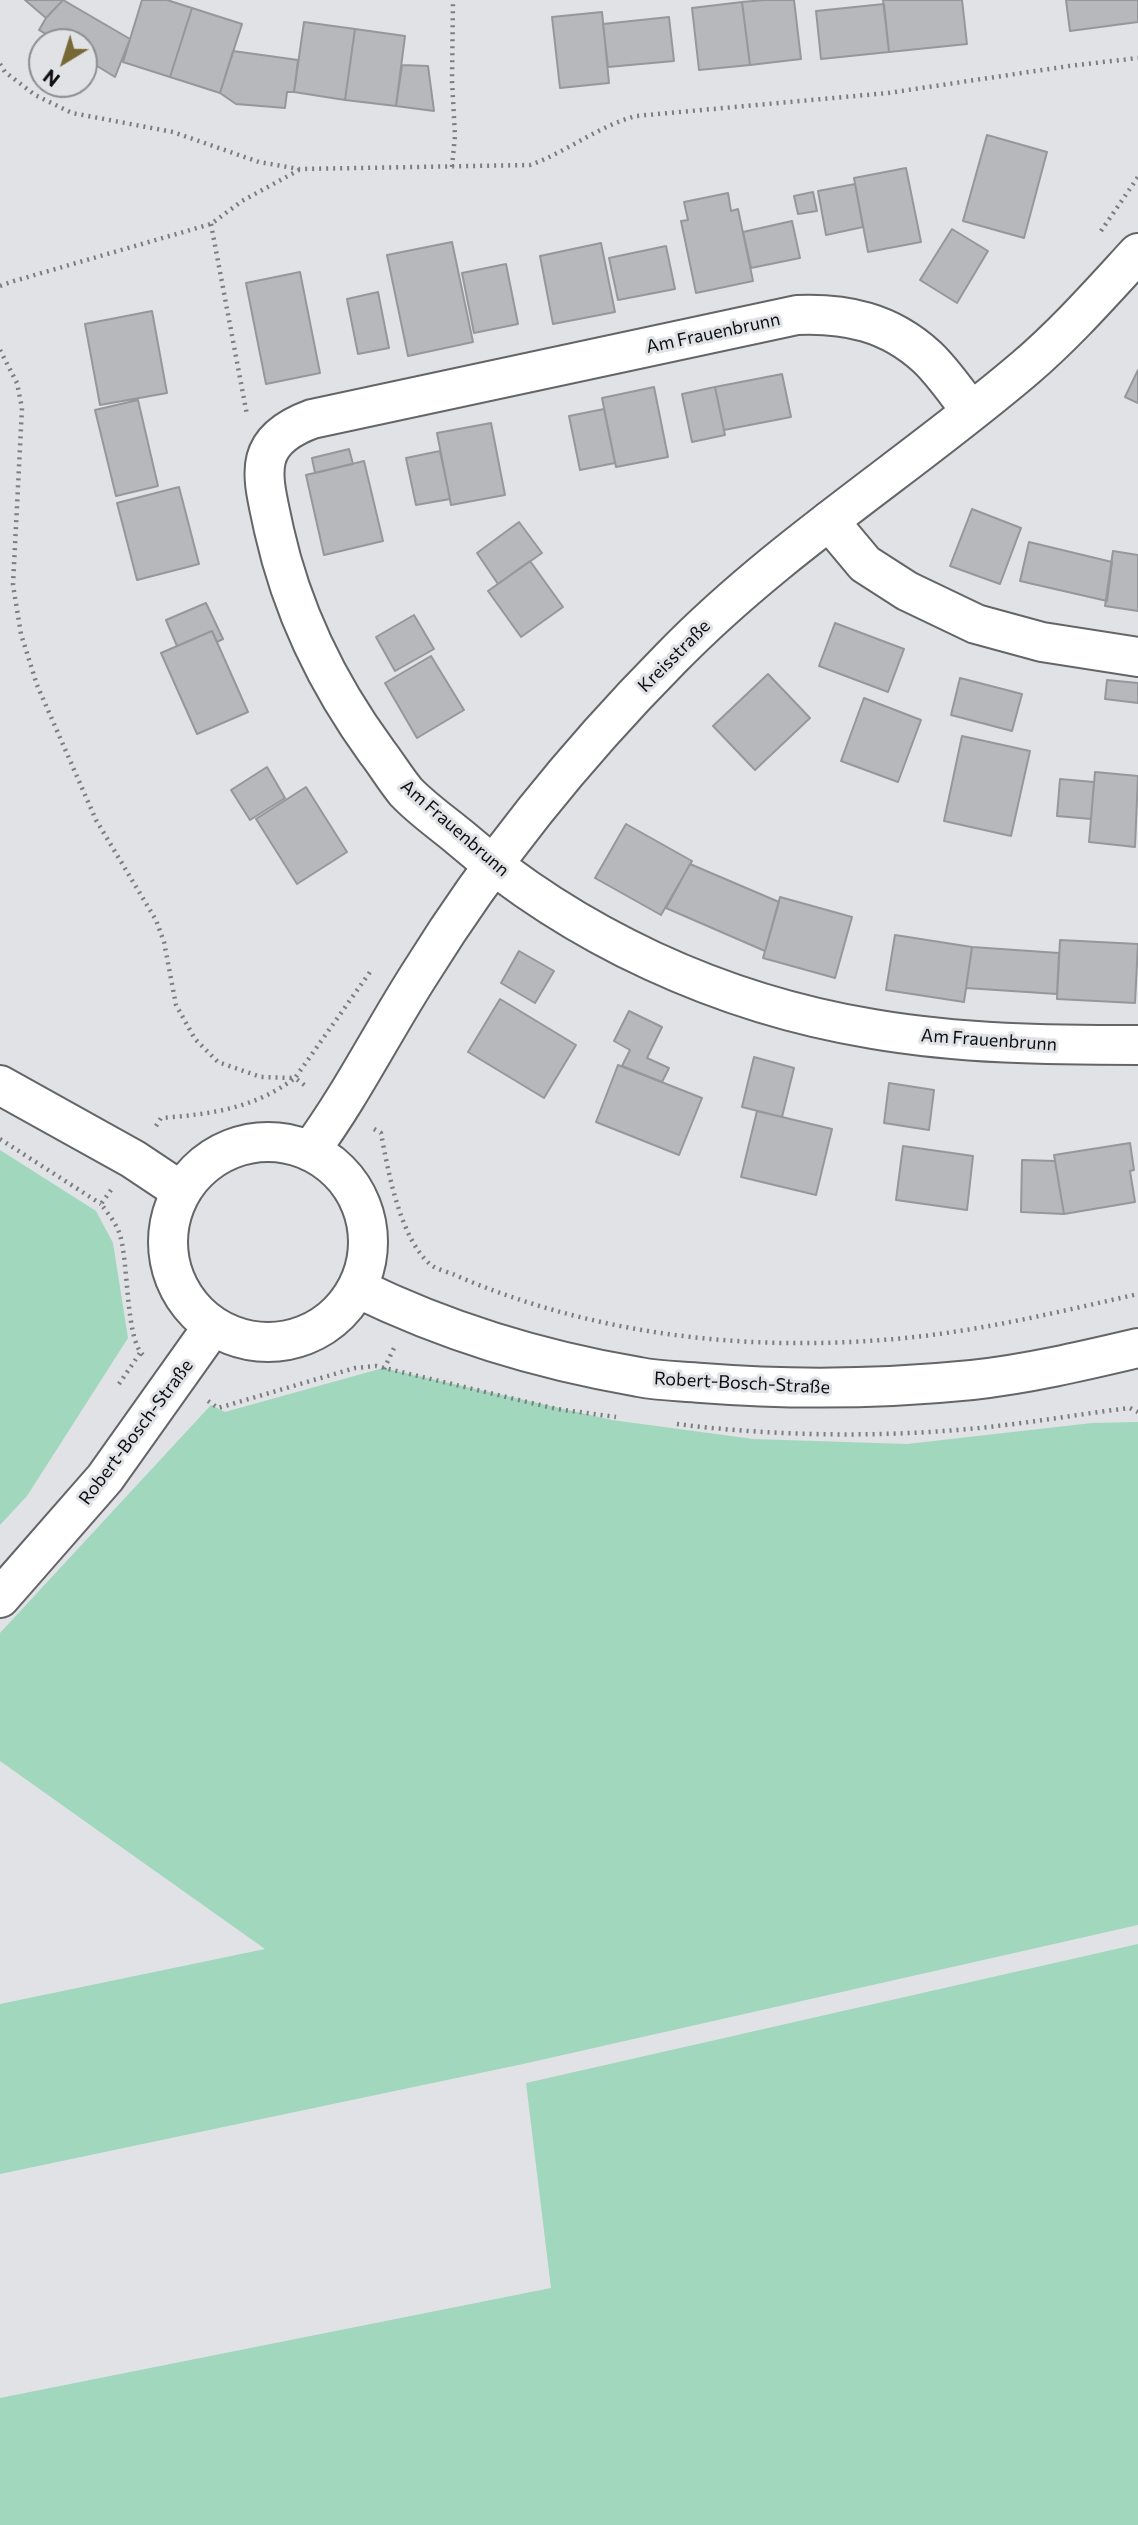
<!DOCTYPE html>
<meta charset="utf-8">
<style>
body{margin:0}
#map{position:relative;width:1138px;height:2525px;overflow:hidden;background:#e0e2e5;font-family:Commissioner,sans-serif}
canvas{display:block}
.north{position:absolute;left:28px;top:28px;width:70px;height:70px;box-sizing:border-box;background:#e0e2e5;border:2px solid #8c8e90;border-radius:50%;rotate:218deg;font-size:19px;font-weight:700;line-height:28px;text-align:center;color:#0e0f10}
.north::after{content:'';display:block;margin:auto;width:24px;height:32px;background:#776835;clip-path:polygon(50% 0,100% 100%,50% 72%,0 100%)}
</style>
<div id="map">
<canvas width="1138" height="2525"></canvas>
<div class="north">N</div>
</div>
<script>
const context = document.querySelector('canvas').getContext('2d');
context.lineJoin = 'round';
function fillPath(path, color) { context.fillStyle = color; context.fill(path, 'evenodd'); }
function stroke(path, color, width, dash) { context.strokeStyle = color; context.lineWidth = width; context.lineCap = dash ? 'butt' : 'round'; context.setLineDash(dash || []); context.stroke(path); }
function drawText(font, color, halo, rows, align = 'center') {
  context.font = font + ' Commissioner,sans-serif'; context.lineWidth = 6; context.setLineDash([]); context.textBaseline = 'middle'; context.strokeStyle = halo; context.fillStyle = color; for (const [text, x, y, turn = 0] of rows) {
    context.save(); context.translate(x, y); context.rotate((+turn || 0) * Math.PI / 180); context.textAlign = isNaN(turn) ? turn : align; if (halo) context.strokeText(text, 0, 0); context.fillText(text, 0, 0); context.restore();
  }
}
fillPath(new Path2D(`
 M0,1150L96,1211L113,1243L128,1338L27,1496L0,1525Z
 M383,1368L612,1420L753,1439L907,1444L1092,1423L1138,1422V1925L523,2064L0,2174V2004L265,1949L0,1761V1633L211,1405L225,1412Z
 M1138,1944V2525H0V2398L551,2288L526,2083Z`), '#a0d7bd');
const building = new Path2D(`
 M25,0H63L46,18Z
 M63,0L130,39L115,77L84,58V42H59L39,30L46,18Z
 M142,0H167L192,8L170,77L123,62Z
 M764,0H794L801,59L750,65L742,2Z
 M883,0H962L967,44L889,52Z
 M1066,0H1138V22L1070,31Z
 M742,2L750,65L699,70L692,8Z
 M884,4L889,52L821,59L816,11Z
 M192,8L242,24L220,93L170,77Z
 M602,12L609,83L560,88L552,17Z
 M669,17L674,61L608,67L603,24Z
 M304,22L355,29L345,100L294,92Z
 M355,29L405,36L396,106L345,100Z
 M233,51L298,60L294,92H287L285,108L236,104L220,93Z
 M402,65L428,66L434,111L396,106Z
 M987,135L1047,152L1024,238L963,221Z
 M906,168L921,242L868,252L854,178Z
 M855,184L863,227L826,235L818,191Z
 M813,192L817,211L798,214L794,196Z
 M728,193L731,211L738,209L753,281L696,293L681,221L688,220L684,202Z
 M792,221L800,258L751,268L743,232Z
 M952,229L988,251L957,303L920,280Z
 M452,242L473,342L408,356L387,255Z
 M601,243L615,312L553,324L540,256Z
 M666,246L675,289L618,300L609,258Z
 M506,264L518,324L474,333L462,273Z
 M300,272L320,373L266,384L246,283Z
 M378,292L389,348L358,354L347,299Z
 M152,311L167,393L100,405L85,324Z
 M1138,370V403L1125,397Z
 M782,374L791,417L724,430L715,387Z
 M654,387L668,457L616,467L602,398Z
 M715,387L725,435L692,442L682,394Z
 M138,400L158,486L116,496L95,410Z
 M604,409L615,463L580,470L569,416Z
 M491,423L505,495L451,505L437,433Z
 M349,449L353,464L315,473L312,458Z
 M440,451L450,499L416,505L406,458Z
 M364,461L383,541L324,555L306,475Z
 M179,487L199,564L137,580L117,503Z
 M972,509L1021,528L1000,584L950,566Z
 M519,522L542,553L498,584L477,553Z
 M1029,542L1112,562L1107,601L1020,581Z
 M1113,551L1138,555V611L1105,606Z
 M530,561L563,607L521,637L488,591Z
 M206,603L223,639L217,642L212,631L177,646L166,620Z
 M414,615L434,649L395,671L376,637Z
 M835,623L904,649L888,692L819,666Z
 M212,631L248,712L197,734L161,653Z
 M431,656L464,710L417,738L385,683Z
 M768,674L810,718L755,770L713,726Z
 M960,678L1022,694L1012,731L951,715Z
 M1107,680L1138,683V703L1105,699Z
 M864,698L921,720L898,782L841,761Z
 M962,736L1030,751L1011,836L944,821Z
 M267,767L285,798L250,820L231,790Z
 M1095,772L1138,776L1135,847L1089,842Z
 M1060,779L1094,782L1091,819L1057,816Z
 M306,787L347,852L297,884L256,819Z
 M626,824L692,861L661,915L595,878Z
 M690,864L779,902L765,951L666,908Z
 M780,897L852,917L835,978L763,958Z
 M895,935L972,947L964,1002L886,990Z
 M1060,940L1138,944L1135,1003L1057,999Z
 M972,947L1059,953L1057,994L966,988Z
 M519,951L554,971L535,1003L501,983Z
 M500,999L576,1045L544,1098L468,1052Z
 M629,1011L662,1027L647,1058L669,1068L662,1082L622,1066L630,1050L614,1041Z
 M754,1057L794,1068L782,1117L742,1107Z
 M618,1065L702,1098L679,1155L596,1122Z
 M889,1083L934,1090L929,1130L884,1123Z
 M757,1111L832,1129L816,1195L741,1177Z
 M1130,1143L1134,1170L1130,1171L1135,1202L1064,1214L1054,1155Z
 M903,1146L973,1156L967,1210L896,1200Z
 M1022,1160L1055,1161L1064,1214L1021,1212Z`);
fillPath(building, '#b6b8bb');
stroke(building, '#95979a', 2);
const minor = new Path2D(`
 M971,411C957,393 943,372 927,357C889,322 846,313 797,315L312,419C249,442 263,477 274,530C292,611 328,685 377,752C387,765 396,780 406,792C421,808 441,822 458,836C575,937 721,1004 873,1029C961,1044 1049,1045 1138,1045
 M829,521L865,564L907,591L976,624L1042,642L1138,657`);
const tertiary = new Path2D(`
 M0,1085L133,1159L181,1191
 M310,1151C352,1094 383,1031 421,972C491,859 578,752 671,658C778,548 909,467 1025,368C1066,333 1102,292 1138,253`);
const secondary = new Path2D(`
 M168 1242a100 100 0 1 1 200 0a100 100 0 1 1-200 0Z
 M357,1288C447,1332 539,1360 639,1377C659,1381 681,1381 702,1383C791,1390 882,1389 972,1380C1027,1374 1083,1361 1138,1348
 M0,1598L105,1478L213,1326`);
stroke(minor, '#636567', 42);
stroke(tertiary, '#636567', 42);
stroke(secondary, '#636567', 42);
stroke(new Path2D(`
 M0,64L5,72L35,95L72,113L173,132L259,162L299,169L530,165C567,152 598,126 636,116L888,93L1069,66L1138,58
 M452,167L455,136L452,81L453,0
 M211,224L247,415
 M1101,231L1138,177
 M0,286L14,281L211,224L242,201L299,170
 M0,350L17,383L22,408L13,585L21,634L37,685L96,820L156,920L164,942L176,1005L195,1039L218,1062L261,1077L295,1078L370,972
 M156,1126L161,1118C211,1114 253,1109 295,1078L307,1087
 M374,1129L381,1133C388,1171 400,1239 431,1265C438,1270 448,1272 455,1275C480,1286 505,1295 530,1303C644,1339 763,1349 882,1340C968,1334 1054,1313 1138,1294
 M0,1139L101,1204
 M111,1190L101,1204C107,1212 115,1222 119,1232C129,1259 125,1338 143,1355
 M384,1369L395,1346
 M119,1384L140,1353
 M208,1401L218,1408L355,1368L376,1366L557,1409L616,1417
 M677,1424C778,1437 896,1438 997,1426C1042,1421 1086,1413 1130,1408L1138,1412`), '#7b7d7f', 4.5, [2, 5]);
stroke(minor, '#fff', 38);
stroke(tertiary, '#fff', 38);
stroke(secondary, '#fff', 38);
drawText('18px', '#0e0f10', '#e0e2e5', [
 ["Am Frauenbrunn",713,333,-12],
 ["Kreisstraße",674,656,-45],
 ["Am Frauenbrunn",455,828,41],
 ["Am Frauenbrunn",989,1040,4],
 ["Robert-Bosch-Straße",742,1383,3],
 ["Robert-Bosch-Straße",136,1432,-53]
]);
</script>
